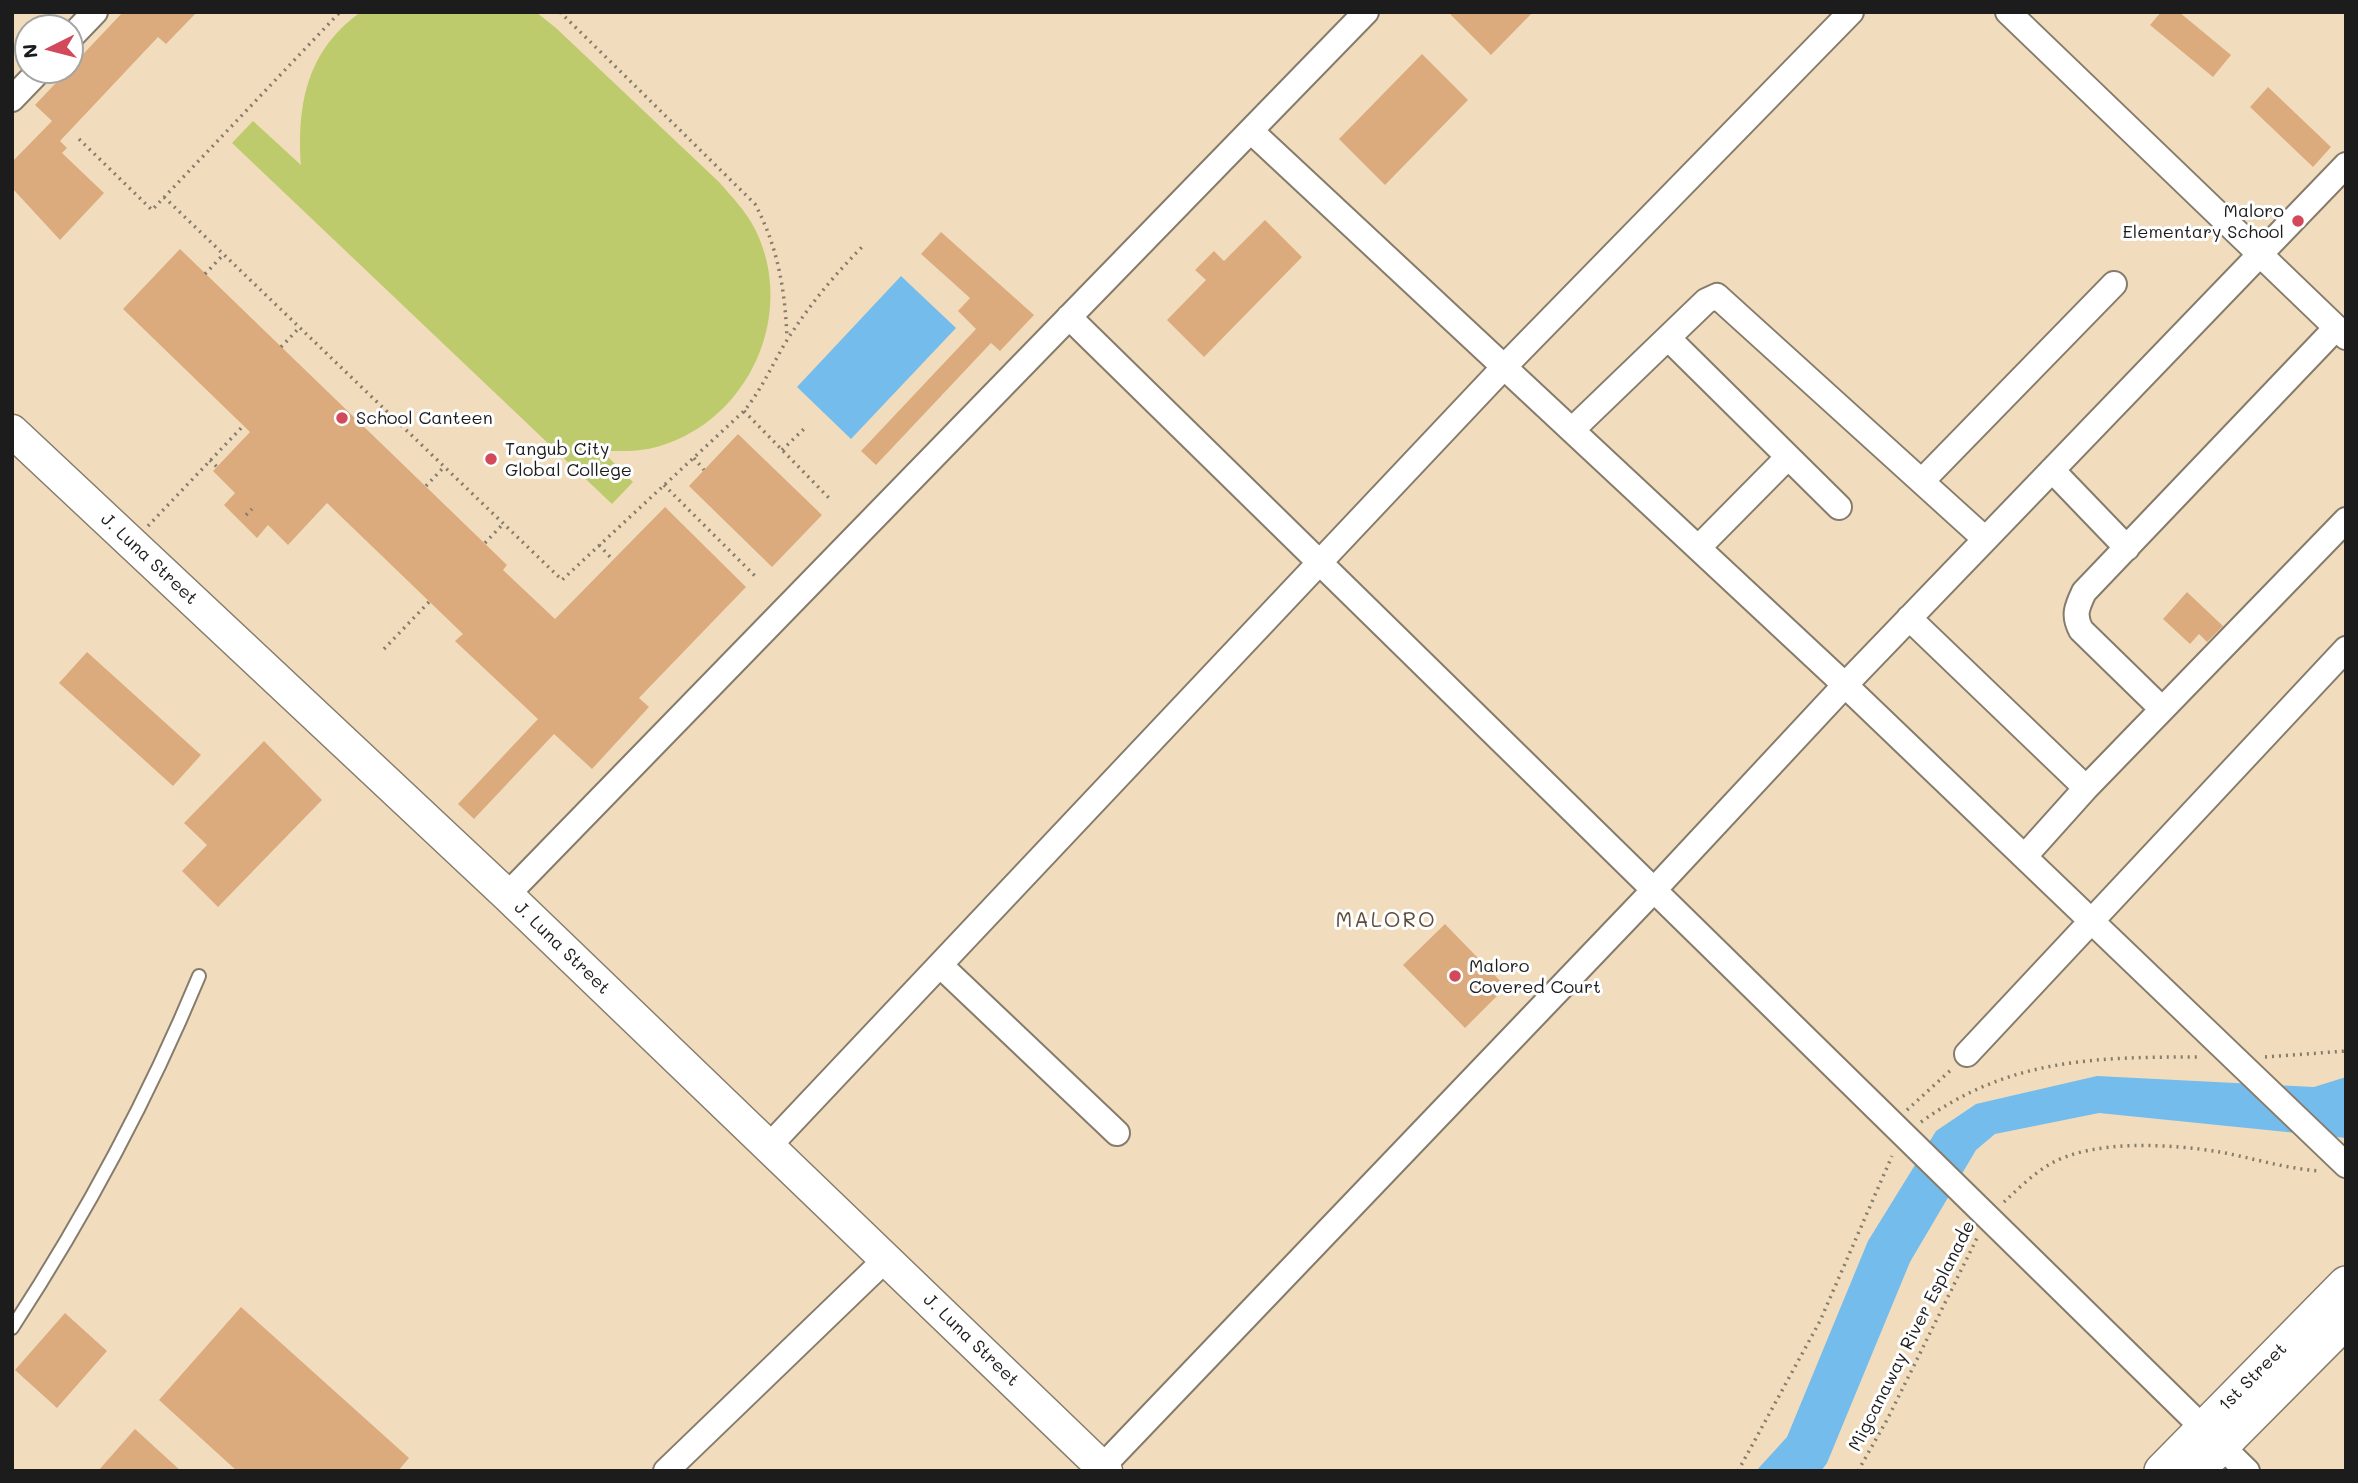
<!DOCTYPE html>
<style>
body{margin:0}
#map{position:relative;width:2358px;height:1483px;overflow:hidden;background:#f1ddbd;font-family:Mali,sans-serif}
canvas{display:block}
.frame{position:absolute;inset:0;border:14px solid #1c1c1c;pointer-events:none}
.north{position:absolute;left:14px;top:14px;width:70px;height:70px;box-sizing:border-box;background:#fff;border:2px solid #a4a4a4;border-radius:50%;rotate:264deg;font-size:19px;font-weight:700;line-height:28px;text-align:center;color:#1c1c1c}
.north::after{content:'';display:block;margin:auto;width:24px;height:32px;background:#d1495b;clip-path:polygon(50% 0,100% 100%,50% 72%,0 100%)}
</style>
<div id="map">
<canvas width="2358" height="1483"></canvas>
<div class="frame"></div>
<div class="north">N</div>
</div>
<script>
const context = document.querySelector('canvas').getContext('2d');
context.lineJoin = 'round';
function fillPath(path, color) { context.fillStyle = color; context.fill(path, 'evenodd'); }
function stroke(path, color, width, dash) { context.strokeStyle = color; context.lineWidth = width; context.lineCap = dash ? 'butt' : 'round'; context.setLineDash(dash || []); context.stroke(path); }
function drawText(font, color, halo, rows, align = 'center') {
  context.font = font + ' Mali,sans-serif'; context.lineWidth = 6; context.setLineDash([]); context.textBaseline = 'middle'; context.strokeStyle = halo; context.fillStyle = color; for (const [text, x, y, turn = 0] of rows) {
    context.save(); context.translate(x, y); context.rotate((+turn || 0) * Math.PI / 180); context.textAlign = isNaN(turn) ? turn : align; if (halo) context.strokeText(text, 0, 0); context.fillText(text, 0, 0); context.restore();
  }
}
fillPath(new Path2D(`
 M361,12H536L556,28L719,182C732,197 746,211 755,229C797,313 750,419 660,446C641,452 622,451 602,451L633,482L612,504L232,143L253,121L301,165C297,104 307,50 361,12Z`), '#becb6c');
fillPath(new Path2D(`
 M901,276L956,328L851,439L797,387Z
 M2097,1076L2314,1087L2346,1077V1138L2099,1113L1995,1134L1976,1150L1910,1262L1827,1463L1821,1471H1756L1787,1437L1868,1241L1936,1131L1976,1104Z`), '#74bcec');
fillPath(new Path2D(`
 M123,12H197L166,44L158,37L60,141L67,148L62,153L104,193L60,240L12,188V162L52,121L35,105Z
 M1448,12H1533L1491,55Z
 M2161,12H2179L2231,55L2213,77L2150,25Z
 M1422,54L1468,100L1385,185L1339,139Z
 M2268,87L2331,147L2313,167L2250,107Z
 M1265,220L1302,257L1204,357L1167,320L1206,280L1195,270L1214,251L1224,261Z
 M941,232L1034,315L1000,351L991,343L876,465L861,451L976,329L958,311L970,298L921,254Z
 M180,249L507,565L503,570L555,619L665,507L746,587L639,698L649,707L592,769L554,734L474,819L458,804L538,719L455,641L463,634L327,503L288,545L268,525L257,538L224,505L235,493L213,471L250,432L123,309Z
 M738,434L822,515L772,567L689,486Z
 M2187,592L2223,626L2207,642L2199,634L2190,644L2163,619Z
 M87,652L201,755L173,786L59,683Z
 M264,741L322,800L218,907L182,871L207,845L184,823Z
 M1445,924L1506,987L1465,1028L1403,965Z
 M241,1307L409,1458L398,1471H237L159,1400Z
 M65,1313L107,1351L57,1408L15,1370Z
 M135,1429L181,1471H98Z`), '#dcab7d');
const service = new Path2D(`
 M12,1328C85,1216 148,1099 199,976`);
const minor = new Path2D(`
 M2008,12L2346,337
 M70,38L95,12
 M12,99L40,70
 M1251,131L1845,685L2346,1165
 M1069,317L2247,1471
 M1668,338L1839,507
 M1572,430L1706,301L1717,296L1985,539
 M2052,470L2127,548
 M1922,481L2114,284
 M1698,548L1787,458
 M1909,618L2086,788
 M2162,709L2081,630C2073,615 2077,607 2084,592L2336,328
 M2025,856L2086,788L2346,520
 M507,895L1366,12
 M940,965L1117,1133
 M1967,1054L2346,649
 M769,1146L1504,367L1851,12
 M1102,1467L1653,891L1845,685L2346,165
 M666,1471L886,1259`);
const tertiary = new Path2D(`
 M12,431L507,895L1106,1471`);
const secondary = new Path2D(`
 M2162,1471L2346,1284
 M2196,1471L2346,1320`);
stroke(service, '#867c6c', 16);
stroke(minor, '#867c6c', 28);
stroke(tertiary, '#867c6c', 35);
stroke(secondary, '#867c6c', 38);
stroke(new Path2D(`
 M560,12L755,204C778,247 785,290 787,338
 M79,139L152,210L340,12
 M164,197L562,580L744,411C763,388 773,362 789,337C811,303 836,273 865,244
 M205,274L224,254
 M281,347L300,327
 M744,411L829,498
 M782,450L806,427
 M694,458L704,470
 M210,460L217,467
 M664,485L757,578
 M426,486L444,467
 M246,515L252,509
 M148,526L244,425
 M485,543L503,524
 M599,545L613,560
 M384,649L429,602
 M2265,1057L2346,1051
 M1907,1110L1953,1068
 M1921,1122C2009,1058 2097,1057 2201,1057
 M2004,1202C2018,1189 2033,1174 2050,1164C2094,1139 2171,1144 2220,1152C2253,1158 2286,1169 2321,1171
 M1738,1471L1820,1321L1892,1156
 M1858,1471L1888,1418L1978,1236`), '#867c6c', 3.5, [2, 5]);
stroke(service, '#fff', 12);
stroke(minor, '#fff', 24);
stroke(tertiary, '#fff', 32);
stroke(secondary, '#fff', 35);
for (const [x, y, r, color] of [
 [2298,221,7,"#d1495b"],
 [342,418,7,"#d1495b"],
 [491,459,7,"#d1495b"],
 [1455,976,7,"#d1495b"]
]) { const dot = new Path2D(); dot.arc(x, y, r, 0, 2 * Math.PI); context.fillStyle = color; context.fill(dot); stroke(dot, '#fff', 2.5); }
drawText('18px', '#1c1c1c', '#fff', [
 ["Maloro",2284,211,"right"],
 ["Elementary School",2284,232,"right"],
 ["School Canteen",356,418],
 ["Tangub City",505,449],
 ["Global College",505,470],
 ["Maloro",1469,966],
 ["Covered Court",1469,987]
], 'left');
drawText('18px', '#1c1c1c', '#fff', [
 ["J. Luna Street",149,559,43],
 ["J. Luna Street",562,948,44],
 ["Migcanaway River Esplanade",1912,1336,-63],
 ["J. Luna Street",971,1340,44],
 ["1st Street",2253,1377,-45]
]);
context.letterSpacing = '2px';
drawText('21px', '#5f4e3e', '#fff', [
 ["MALORO",1386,921]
]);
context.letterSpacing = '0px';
</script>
